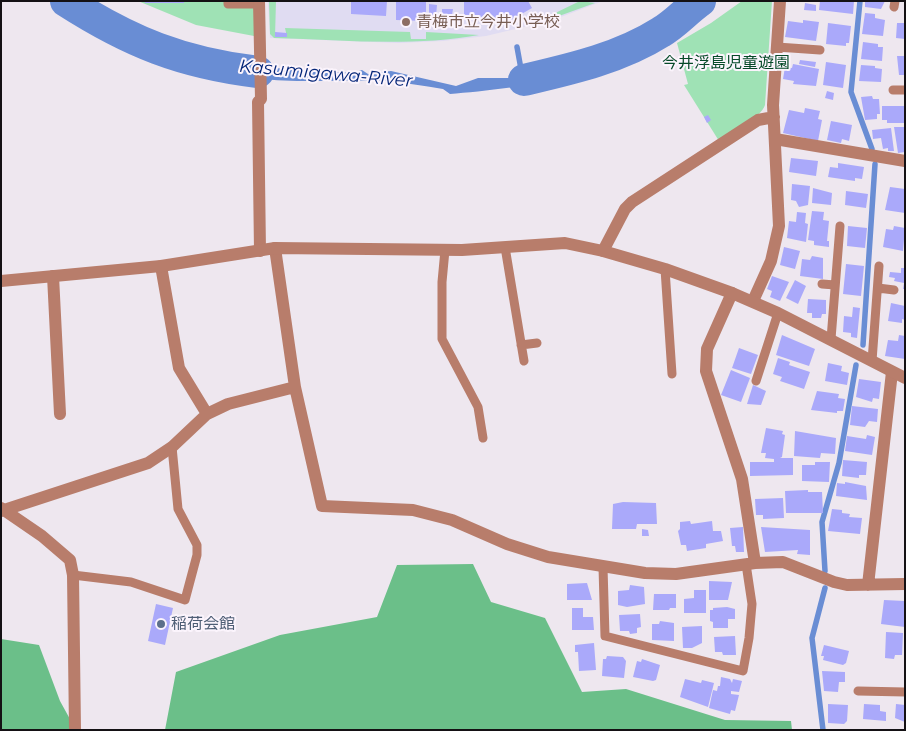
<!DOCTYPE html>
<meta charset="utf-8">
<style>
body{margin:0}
#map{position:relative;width:906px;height:731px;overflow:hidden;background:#eee7ef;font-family:Montserrat,sans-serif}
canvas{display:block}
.frame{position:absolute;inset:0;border:2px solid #141114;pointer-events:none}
</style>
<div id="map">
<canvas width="906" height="731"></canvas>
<div class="frame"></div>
</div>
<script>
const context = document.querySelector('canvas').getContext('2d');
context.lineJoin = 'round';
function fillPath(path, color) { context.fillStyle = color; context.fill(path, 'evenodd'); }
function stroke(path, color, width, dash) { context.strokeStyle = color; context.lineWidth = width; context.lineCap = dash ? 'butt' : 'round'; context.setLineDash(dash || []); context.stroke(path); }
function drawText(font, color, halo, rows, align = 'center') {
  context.font = font + ' Montserrat,"Noto Sans JP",sans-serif'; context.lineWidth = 4; context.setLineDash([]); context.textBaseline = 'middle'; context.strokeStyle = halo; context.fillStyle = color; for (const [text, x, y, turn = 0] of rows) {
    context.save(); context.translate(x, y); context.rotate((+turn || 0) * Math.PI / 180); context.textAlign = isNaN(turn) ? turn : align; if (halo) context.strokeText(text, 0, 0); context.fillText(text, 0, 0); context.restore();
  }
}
fillPath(new Path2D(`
 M268,1H603L553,20L486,36L443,41L399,43L270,38Z`), '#e0dcf2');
fillPath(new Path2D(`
 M138,1H254V36L196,25Z
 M269,1H276L275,37H287L285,28L410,32L411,39H426V32L479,35C412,47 342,40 274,38L270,34Z
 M580,1L595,3L548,20L549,16Z
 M742,1H772L765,105C761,118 730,133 719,141L684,85L688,84L677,43L711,23Z`), '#9fe2b5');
fillPath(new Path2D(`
 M473,564L491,602L545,618L582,692L626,689L725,720L791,721L792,730H165L176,672L280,635L377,617L397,565Z
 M1,639L39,645L60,701L76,730H1Z`), '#6bbf89');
fillPath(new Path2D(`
 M685,1H715L681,23L660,33C665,24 677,7 685,1Z
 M224,63C260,66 295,71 332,72C344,72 350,74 362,70L368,74L391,71L456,86L478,78H516L533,71L541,72L561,66L563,70L567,71C540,87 482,91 450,94L443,89C425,86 407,83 389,81C337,78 260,89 214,66Z`), '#698dd4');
fillPath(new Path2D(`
 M247,63L269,66V81L247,79Z`), '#eee7ef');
stroke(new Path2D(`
 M860,1L851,92L872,149
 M517,47L523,80
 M863,345L875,164
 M825,571L822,522L839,463L856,365
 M823,730L812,638L825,588`), '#698dd4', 5.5);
stroke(new Path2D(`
 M66,1C130,42 182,63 258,72
 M524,80C571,69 620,58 661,32C675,24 686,11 700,1`), '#698dd4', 32);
fillPath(new Path2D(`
 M145,1H184V3H145Z
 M351,1H387L386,16L351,14Z
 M396,1H426V21L396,20Z
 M464,1H528L532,8L511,20L464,18Z
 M820,1H854L853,14L819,10Z
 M865,1H885L881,9L865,7Z
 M805,3L816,5V11L804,10Z
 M429,4L437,5L436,16L429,15Z
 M442,9H453L452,15H442Z
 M865,13L875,14V18L885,20L883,36L862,34Z
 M803,20L819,22L816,41L785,37L788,21L803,23Z
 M828,23L851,26L849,43H846V46L826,44Z
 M897,23H905V39L896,38Z
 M275,32L287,33V37H275Z
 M863,42L878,44V47H883L882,61L861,59Z
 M897,56H905V75H899Z
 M800,60L816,62L815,67L799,64Z
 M826,62L846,65L843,88L823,85Z
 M793,64L819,69L816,86L793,84L794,81L783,79L785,67L792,68Z
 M861,65L875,66V68L882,69L881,82L859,81Z
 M827,91L834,93L833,100L825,98Z
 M872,96L873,99H879L880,114H877V119L865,120L861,97Z
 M882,106H904V123H887V120H882Z
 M805,108L820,111L818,119L822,120L818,141L783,133L789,110L804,113Z
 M708,115L711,120L707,123L704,117Z
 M831,121L852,125L849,141L842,139L841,143L827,140Z
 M894,127H905V152L898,153Z
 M891,128L894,151H888V148L883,149L881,138L873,139L872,130Z
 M791,158L818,161L816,176L789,172Z
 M838,163L864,167L862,179L855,178V181L828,177L830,167L838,168Z
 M792,184L810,186L808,205L799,207L796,201L791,200Z
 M890,187L905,189V213L885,210Z
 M813,188L832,193L831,205L812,203Z
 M846,191L868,194L866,208L845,205Z
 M812,211L824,212L823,220L829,221L827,241H829V247L814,245V241L808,240Z
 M797,212L806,213L805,223L808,224L806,242L787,238L789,221L796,222Z
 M848,226L867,228L865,248L847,246Z
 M894,226L905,228L903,251L883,247L886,229L893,230Z
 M784,247L800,251L795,269L780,265Z
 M812,256L823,258V279L800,276L802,259L810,260Z
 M846,264L864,266L861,296L843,294Z
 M901,268H905V289H903L904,283L894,281L895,278L889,277L890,272L901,273Z
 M772,276L789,282L780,301L770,297L772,291L767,289Z
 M795,280L806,286L798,304L786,298Z
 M808,299L826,300V314H822L821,318H812V313H807Z
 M891,303L905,306V320L902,319V323L888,321Z
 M853,307L860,308L857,338L851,337V333L843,332L844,316L852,317Z
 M782,335L815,349L809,366L776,355Z
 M899,335L905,336V359L885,356L888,340L898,341Z
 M739,348L758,355L751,374L732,368Z
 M778,358L790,362L789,365L810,372L804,389L780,381L782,377L773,374Z
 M828,363L842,366L841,371L849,373L847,385L825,381Z
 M731,370L750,378L741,402L721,395Z
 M859,379L881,382L879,399L873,398L872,402L856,397Z
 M753,385L766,391L761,405L747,404Z
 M817,391L839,394L838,398L845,399L843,411H837V413L811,410Z
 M852,406L878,409L877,422L869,421L865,427L850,425Z
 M766,428L783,431L782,434L785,435L782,457L780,458H793V475L750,476V462H774V459L765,458L766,453H761Z
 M795,431L836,438L835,454L821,453L820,458L794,456Z
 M867,435L875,437L872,455L845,451L847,436L866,439Z
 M843,460L867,462L866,475H859V478L842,476Z
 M815,462H830L829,482L802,481V465H815Z
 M845,482L866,486L867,500L836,496L837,483L845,484Z
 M808,490V492H822L823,513H786L785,491Z
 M783,498L784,518L763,519V515H756L755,499Z
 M623,502L656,503L657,524H637L636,529H612L613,504Z
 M832,509L842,510V513L850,514L849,517L862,518L860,534L828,531Z
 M690,521L691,524L712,521L713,531H721L723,541L706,544V548L687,551L686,545H681L678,531L680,529V522Z
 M743,527L744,552H736L735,546H732L730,528Z
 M761,527L810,530V555L797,554L798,550L765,552Z
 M642,529L648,530L649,536H642Z
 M709,581L732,582L728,600H709Z
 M587,583L592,600H567V584Z
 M630,585L644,587L645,604L627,607L618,605V591L629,590Z
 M694,590H706V613H684V599L694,598Z
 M654,594H676V608H670L669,610H653Z
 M884,600L905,601V627L881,624Z
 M156,604L173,608L165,645L148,641Z
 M727,607L735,609V619H728V628H713V622L710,621V610H713V608Z
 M572,608H583V617H593L594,630H572Z
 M640,614L641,627L637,628V633L630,634L629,631H620L619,615Z
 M660,621L674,623V641L652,640V624H659Z
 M702,626V643L692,648H683L682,627Z
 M886,632L903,633L902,655H895L894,659L885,658Z
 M735,636L736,655H723L722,652H715L714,637Z
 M594,643L596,670L579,671L578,652H575V645Z
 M824,645L849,651L846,663L843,665L823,660L824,656H821Z
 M607,656L623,657L626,661L624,678L602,676L603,659H606Z
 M642,659L660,665L656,680L653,681L633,677L637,661L641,662Z
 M822,671L845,672V682H839L838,692L824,691Z
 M721,677L730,679L732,683L733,679L742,681L739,692L731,691V694L739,695L735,711L731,710L730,714L709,708L713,690L717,691L718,686H720Z
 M685,679L701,683L702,680L714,683L708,707L680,697Z
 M828,704L848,705L847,721L844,724L828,723Z
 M864,704L880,705V711L886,712V721L863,719Z
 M896,704L905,705V722L895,718Z`), '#aaa9fa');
stroke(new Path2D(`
 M228,1V4H259
 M894,7L895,1
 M777,47L820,50
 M893,90H905
 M505,247L524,361
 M445,250L442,282V339L478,407L483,438
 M665,269L672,374
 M822,284L835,285
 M878,288L894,290
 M831,339L840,226
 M521,345L537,343
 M872,361L879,266
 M756,381L778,313
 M603,567L605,636L743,671L749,638L752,604L746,564
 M73,575L131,582L185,600L197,555V545L178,509L172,447
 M858,691L905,692`), '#b87d6b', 9);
stroke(new Path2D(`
 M259,1L261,99L258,102L260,251
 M775,139L905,161
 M275,248L295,387L322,506L413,510L452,520L507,544L548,557L645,573L676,574L755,563L783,562L834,582L847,585L905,584
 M603,251L625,209L632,202L758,120L774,117
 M161,266L179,368L207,414
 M53,276L60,414
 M732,293L707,349L706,371L742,479L755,563
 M753,301L771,261L779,226L773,105L780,1
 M1,508L42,536L70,560L73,575L75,730
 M1,511L148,463L172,447L207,414L228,404L295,387
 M868,585L892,372`), '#b87d6b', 12);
stroke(new Path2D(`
 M1,281L161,266L275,248L462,250L565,243L603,251L665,269L732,293L778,313L905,378`), '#b87d6b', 12);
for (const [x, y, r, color] of [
 [406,22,5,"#8d6e63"],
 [161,624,5,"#5c6f8a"]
]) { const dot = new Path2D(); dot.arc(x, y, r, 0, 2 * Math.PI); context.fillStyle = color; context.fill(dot); stroke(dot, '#fbf4fc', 2); }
drawText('16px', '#785e54', '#fbf4fc', [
 ["青梅市立今井小学校",416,22]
], 'left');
drawText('16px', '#064a28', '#fbf4fc', [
 ["今井浮島児童遊園",726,63]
]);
drawText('16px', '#4e5e75', '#fbf4fc', [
 ["稲荷会館",171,624]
], 'left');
drawText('italic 18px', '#042577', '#fbf4fc', [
 ["Kasumigawa-River",326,74,5]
]);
</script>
